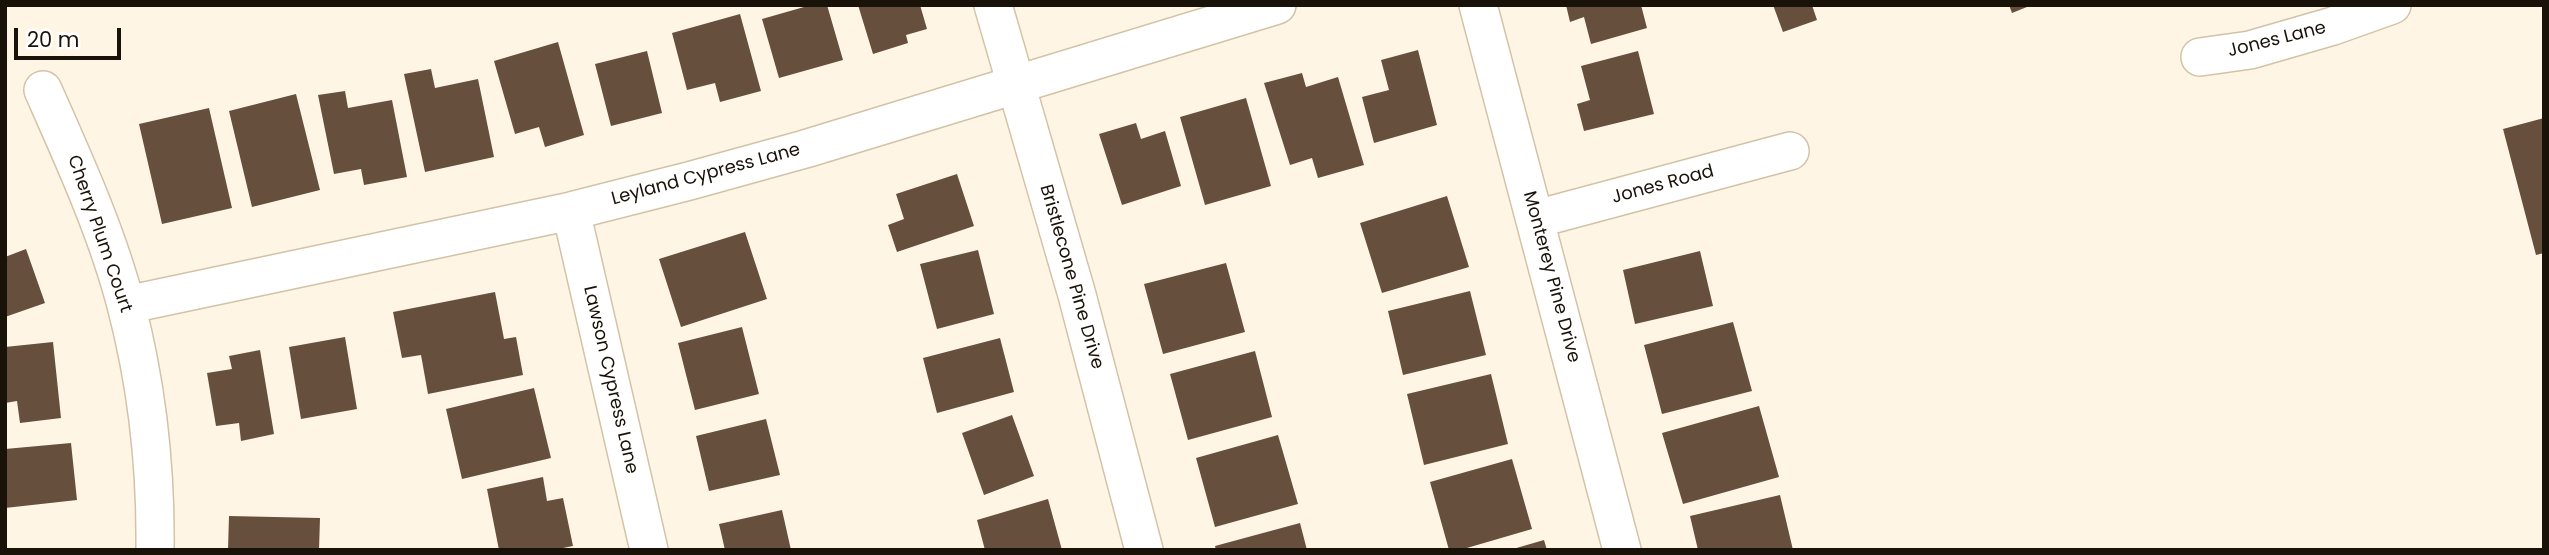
<!DOCTYPE html>
<style>
body{margin:0}
#map{position:relative;width:2549px;height:555px;overflow:hidden;background:#fff5e4;font-family:Poppins,sans-serif}
canvas{display:block}
.frame{position:absolute;inset:0;border:7px solid #181208;pointer-events:none}
.scale{position:absolute;left:14px;top:28px;width:107px;height:32px;box-sizing:border-box;border:4px solid #181208;border-top:0;padding-left:9px;font-size:21px;line-height:24px;white-space:nowrap;color:#181208;-webkit-text-stroke:5px #fff;paint-order:stroke}
</style>
<div id="map">
<canvas width="2549" height="555"></canvas>
<div class="frame"></div>
<div class="scale">20 m</div>
</div>
<script>
const context = document.querySelector('canvas').getContext('2d');
context.lineJoin = 'round';
function fillPath(path, color) { context.fillStyle = color; context.fill(path, 'evenodd'); }
function stroke(path, color, width, dash) { context.strokeStyle = color; context.lineWidth = width; context.lineCap = dash ? 'butt' : 'round'; context.setLineDash(dash || []); context.stroke(path); }
function drawText(font, color, halo, rows, align = 'center') {
  context.font = font + ' Poppins,sans-serif'; context.lineWidth = 7; context.setLineDash([]); context.textBaseline = 'middle'; context.strokeStyle = halo; context.fillStyle = color; for (const [text, x, y, turn = 0] of rows) {
    context.save(); context.translate(x, y); context.rotate((+turn || 0) * Math.PI / 180); context.textAlign = isNaN(turn) ? turn : align; if (halo) context.strokeText(text, 0, 0); context.fillText(text, 0, 0); context.restore();
  }
}
fillPath(new Path2D(`
 M811,5H827L843,60L779,78L762,19Z
 M858,5H920L927,29L906,35L908,43L873,54Z
 M1566,5H1641L1647,28L1591,44L1584,17L1570,22Z
 M1773,5H1812L1817,20L1783,32Z
 M2009,5H2032L2012,13Z
 M740,14L761,91L720,102L715,83L687,90L672,33Z
 M558,42L584,135L545,147L539,127L515,134L494,61Z
 M1418,50L1437,125L1374,143L1362,97L1389,90L1381,60Z
 M647,51L662,113L611,126L595,64Z
 M1638,51L1654,114L1584,131L1577,104L1590,100L1581,66Z
 M431,69L435,88L478,79L494,157L425,172L404,74Z
 M1302,73L1306,87L1338,77L1364,165L1318,178L1312,158L1290,165L1264,83Z
 M345,91L348,108L392,100L407,177L364,185L361,169L334,174L318,95Z
 M296,94L320,190L252,207L229,111Z
 M1246,98L1271,186L1205,205L1180,117Z
 M209,108L232,208L162,224L139,124Z
 M2544,118V253L2536,255L2503,129Z
 M1136,123L1141,139L1165,131L1181,186L1122,205L1099,134Z
 M957,174L974,226L897,252L888,225L904,219L896,194Z
 M1447,196L1469,267L1382,293L1360,223Z
 M745,232L767,299L681,327L659,259Z
 M26,249L45,303L5,317V257Z
 M978,250L994,314L937,329L920,264Z
 M1700,251L1713,306L1635,324L1623,270Z
 M1226,263L1245,332L1163,354L1144,284Z
 M1470,291L1486,355L1403,375L1388,311Z
 M495,292L504,339L516,337L523,375L428,394L421,355L402,358L393,312Z
 M1733,322L1752,391L1662,414L1644,345Z
 M742,327L759,394L695,410L678,343Z
 M345,337L357,409L301,419L289,347Z
 M1000,338L1014,392L937,413L923,358Z
 M53,342L61,418L20,423L17,401L5,403V347Z
 M260,350L274,434L241,441L239,423L216,426L207,373L232,369L229,356Z
 M1255,351L1272,417L1188,440L1170,374Z
 M1491,374L1508,444L1424,465L1407,394Z
 M534,388L551,458L462,479L446,409Z
 M1759,406L1779,477L1683,504L1662,433Z
 M1012,415L1034,476L984,495L962,433Z
 M766,419L780,475L709,491L696,436Z
 M1278,435L1298,504L1215,527L1196,458Z
 M71,443L77,500L5,508V449Z
 M1512,459L1532,529L1460,550H1449L1430,482Z
 M543,477L547,501L563,498L573,546L553,550H499L487,489Z
 M1780,495L1793,550H1698L1690,516Z
 M1048,499L1062,550H985L977,520Z
 M782,510L791,550H725L719,524Z
 M229,516L320,518L319,550H228Z
 M1300,523L1307,550H1216L1215,546Z
 M1544,540L1547,550H1513V549Z`), '#664f3d');
const minor = new Path2D(`
 M993,5L1077,295L1144,550
 M1478,5L1622,550
 M2200,57L2250,50L2333,26L2392,5
 M43,90C74,160 107,232 126,305C147,385 156,468 155,550
 M571,211L649,550
 M1536,219L1790,151
 M126,305L571,211L689,181L805,149L1277,5`);
stroke(minor, '#d2c3a7', 40);
stroke(minor, '#fff', 37);
drawText('18px', '#181208', '#fff', [
 ["Jones Lane",2277,40,-14],
 ["Leyland Cypress Lane",706,175,-15],
 ["Jones Road",1663,185,-15],
 ["Cherry Plum Court",99,234,71],
 ["Bristlecone Pine Drive",1071,277,74],
 ["Monterey Pine Drive",1551,277,75],
 ["Lawson Cypress Lane",610,380,77]
]);
</script>
